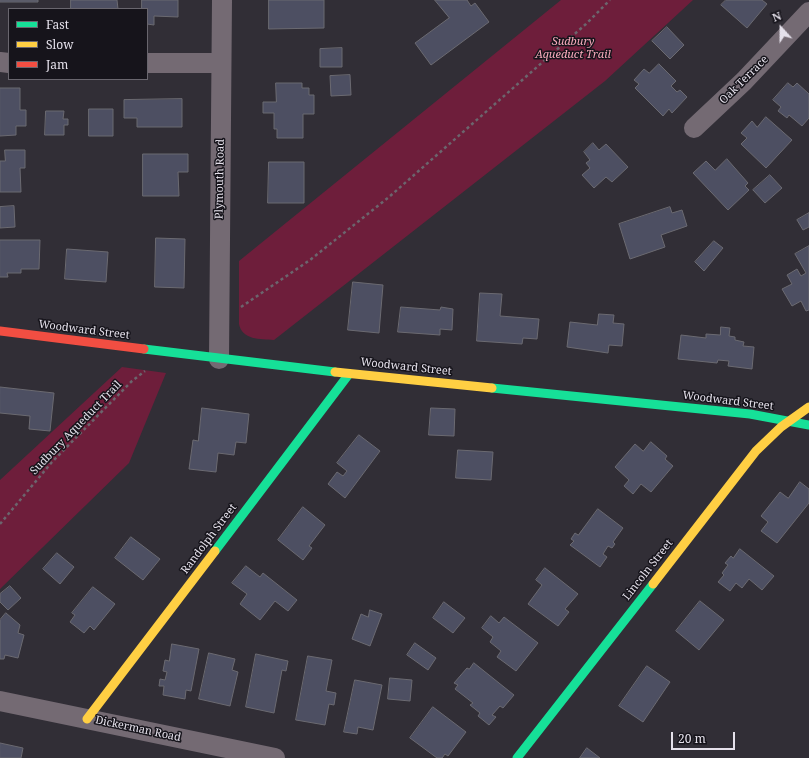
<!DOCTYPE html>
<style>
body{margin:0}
#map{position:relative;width:809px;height:758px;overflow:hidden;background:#312e36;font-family:"Noto Serif",serif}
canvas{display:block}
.legend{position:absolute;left:8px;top:8px;width:140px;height:72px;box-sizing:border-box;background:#16141b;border:1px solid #69666e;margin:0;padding:5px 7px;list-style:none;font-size:12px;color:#e5e1eb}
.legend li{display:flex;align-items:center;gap:8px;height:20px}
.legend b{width:20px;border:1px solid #69666e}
.north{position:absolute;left:761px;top:8px;width:40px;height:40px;-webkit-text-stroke:3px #16141b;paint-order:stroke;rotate:339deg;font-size:11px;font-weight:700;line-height:16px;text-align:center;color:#e5e1eb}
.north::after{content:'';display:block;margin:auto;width:14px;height:18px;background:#e5e1eb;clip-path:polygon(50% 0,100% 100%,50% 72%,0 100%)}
.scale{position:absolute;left:671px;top:732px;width:64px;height:18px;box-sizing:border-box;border:2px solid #e5e1eb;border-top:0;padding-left:5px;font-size:12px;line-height:14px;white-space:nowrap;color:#e5e1eb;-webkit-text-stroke:3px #16141b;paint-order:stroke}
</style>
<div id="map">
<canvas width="809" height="758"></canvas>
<ul class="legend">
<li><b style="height:5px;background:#16e098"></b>Fast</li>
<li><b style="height:5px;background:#ffcf43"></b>Slow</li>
<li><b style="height:5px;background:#f24e42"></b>Jam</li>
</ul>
<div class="north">N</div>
<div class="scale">20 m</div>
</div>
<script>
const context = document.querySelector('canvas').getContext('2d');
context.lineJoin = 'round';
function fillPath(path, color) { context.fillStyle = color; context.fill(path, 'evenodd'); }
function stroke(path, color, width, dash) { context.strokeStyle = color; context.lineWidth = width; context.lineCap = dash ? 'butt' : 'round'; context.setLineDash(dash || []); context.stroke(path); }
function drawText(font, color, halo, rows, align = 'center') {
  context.font = font + ' "Noto Serif",serif'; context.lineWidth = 3; context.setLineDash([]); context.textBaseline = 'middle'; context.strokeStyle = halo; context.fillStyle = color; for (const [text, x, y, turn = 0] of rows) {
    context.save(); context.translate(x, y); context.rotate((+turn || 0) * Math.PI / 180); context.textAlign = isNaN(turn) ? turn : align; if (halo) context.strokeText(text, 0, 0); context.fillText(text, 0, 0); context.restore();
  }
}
fillPath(new Path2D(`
 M561,0H693L605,81L274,340C260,339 242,340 239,324V261Z
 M122,367L166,373L129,463L0,589V480Z`), '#6e1e3b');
const building = new Path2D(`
 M0,0H38V2H0Z
 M71,0H117L118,9H71Z
 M142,0H178V17L154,16V25L147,24V9H142Z
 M269,0H324V28L269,29Z
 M435,0H467L471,6L475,3L489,22L431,65L415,43L449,18Z
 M726,0H762L767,4L747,28L721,5Z
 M667,27L684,45L670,59L652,41Z
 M342,48V67H320V49Z
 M659,64L676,81L671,86L677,92L680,90L687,97L672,113L669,109L663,116L635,88L639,84L634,80L644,69L649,73Z
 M350,75L351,95L331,96L330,76Z
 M276,83H302V88H309V95H314V114H303V138H277V129H274V113H263V102H276Z
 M788,83L793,87L797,83L809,94V118L802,126L789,115L787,118L778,111L781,107L773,100Z
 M0,88H20V110H26V126H16V135L0,136Z
 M182,99V127H137V118H124V100Z
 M89,109H113V136H89Z
 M46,111H64L63,119H68V125H64V135H45Z
 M766,117L792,140L766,168L741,144L747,138L741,133L752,121L757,127Z
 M593,143L599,150L606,144L628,167L612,182L606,177L594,188L582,175L590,168L586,163L590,160L584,152Z
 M5,150H25V168H20L21,192H0V161H5Z
 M143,154H188V172H178L179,196H143Z
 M727,159L748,183L745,186L749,190L728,210L693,173L706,161L715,170Z
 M269,162H304V203H268Z
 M770,175L782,188L765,203L753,190Z
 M14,206L15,227L0,228V207Z
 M670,207L672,213L682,210L687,226L661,235L665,247L630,259L619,224Z
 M809,213V227L803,230L797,220Z
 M156,238L185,239L184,288L155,287Z
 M0,240H40L39,269H21V273H7L8,277H0Z
 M714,241L723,248L704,271L695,262Z
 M809,246V310L806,311L801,301L792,306L782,289L792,284L787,275L797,269L801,276L806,273L795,254Z
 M67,249L108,252L106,282L65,279Z
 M353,282L383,285L379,333L348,330Z
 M480,293L502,294L500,316L539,319L537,339L523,338L522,344L477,341Z
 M401,307L440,310L441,307L453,309L452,330L440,329V335L398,332Z
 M599,314L614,315L613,323L624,324L622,346L609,345L608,353L567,347L570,322L597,325Z
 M721,327L730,328L729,336L735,337V340L744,342L743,346L754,347L752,369L728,366L729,361L718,360L717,363L678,359L681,335L706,338V334L720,335Z
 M0,387L54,393L50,431L29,429L30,416L0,413Z
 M202,408L249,414L246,443L236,442L234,455L218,453L216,472L189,469L193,440L198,441Z
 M431,408L455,409L454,436L429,435Z
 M359,435L380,451L345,498L328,484L337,472L343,476L347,471L337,463Z
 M651,442L667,456L665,459L673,466L651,492L641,484L633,494L624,486L629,480L615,467L635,444L643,451Z
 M458,450L493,452L491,480L456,478Z
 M800,482L809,489V503L777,543L761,531L768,522L761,516L780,492L788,498Z
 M303,507L325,525L309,546L312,548L303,560L278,540Z
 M598,509L623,528L613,542L615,544L612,548L608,546L603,554L607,557L600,567L570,545L574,541L571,539L575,533L578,535Z
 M131,537L160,559L143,580L115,558Z
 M740,549L774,576L762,590L749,579L742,588L736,583L730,591L718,582L724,575L722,573L728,565L725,563L731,556L733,558Z
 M57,553L74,567L60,584L43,569Z
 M246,566L260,577L263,573L297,600L288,611L275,601L260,620L240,604L247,594L232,583Z
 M545,568L578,594L565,609L569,612L558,626L528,604L542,585L536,580Z
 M10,586L21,598L8,610L0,602V594Z
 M93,587L115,604L94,630L90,626L84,633L70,622L75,615L72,613Z
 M700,601L724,620L699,650L676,631Z
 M444,602L465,618L453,633L433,618Z
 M370,610L382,614L370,646L352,639L361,614L368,617Z
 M6,613L20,625L18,633L24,635L18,658L5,655L4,659H0V620Z
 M491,616L499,623L504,617L538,643L516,671L497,657L501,651L490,642L493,637L482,628Z
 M415,643L436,658L428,670L407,655Z
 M172,644L199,649L191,691L186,690L185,699L163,695L164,686H159L160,679L165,680L167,672L163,671L165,660L169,661Z
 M209,653L235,659L232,670L238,672L230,706L199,699Z
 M256,654L288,661L286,671L282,670L274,713L246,707Z
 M308,656L332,660L326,691L336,693L334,705L329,704L325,725L296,720Z
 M474,663L514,695L503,708L500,706L492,715L496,717L489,725L478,716L480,713L470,705L473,703L455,689L458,685L454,683L467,668L469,669Z
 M647,666L670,682L643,722L619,706Z
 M390,678L412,680L410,701L388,699Z
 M355,680L382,685L373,730L358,727L357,734L344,732Z
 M433,707L466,732L448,756L445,754L442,758H437L410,738Z
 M0,743L23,748L21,758H0Z
 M587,748L600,758H580Z`);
fillPath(building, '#4d4f62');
stroke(building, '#6b6a71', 1);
stroke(new Path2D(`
 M241,307L310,260L389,197L586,24L610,0
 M0,524L52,462L132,381L145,371`), '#6c656d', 2.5, [3, 3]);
stroke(new Path2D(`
 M0,62L9,63
 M147,63H221
 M694,128L744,81L809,12
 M219,359L222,0
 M0,701L275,758`), '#746a73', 20);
stroke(new Path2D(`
 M144,349L335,372
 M492,388L750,414L809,425
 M215,551L349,374
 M517,758L653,584`), '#16e098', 9);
stroke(new Path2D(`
 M335,372L492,388
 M653,584L756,451L781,427L809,407
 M87,719L215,551`), '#ffcf43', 9);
stroke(new Path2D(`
 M0,331L144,349`), '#f24e42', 9);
drawText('italic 11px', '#f9aabc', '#16141b', [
 ["Sudbury",573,42],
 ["Aqueduct Trail",573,55]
]);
drawText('11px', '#e5e1eb', '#16141b', [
 ["Oak Terrace",744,80,-45],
 ["Plymouth Road",220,179,-89],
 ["Woodward Street",84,330,7],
 ["Woodward Street",406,367,6],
 ["Woodward Street",728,401,7],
 ["Sudbury Aqueduct Trail",76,428,-46],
 ["Randolph Street",209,539,-53],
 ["Lincoln Street",648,570,-52],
 ["Dickerman Road",138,729,12]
]);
</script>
